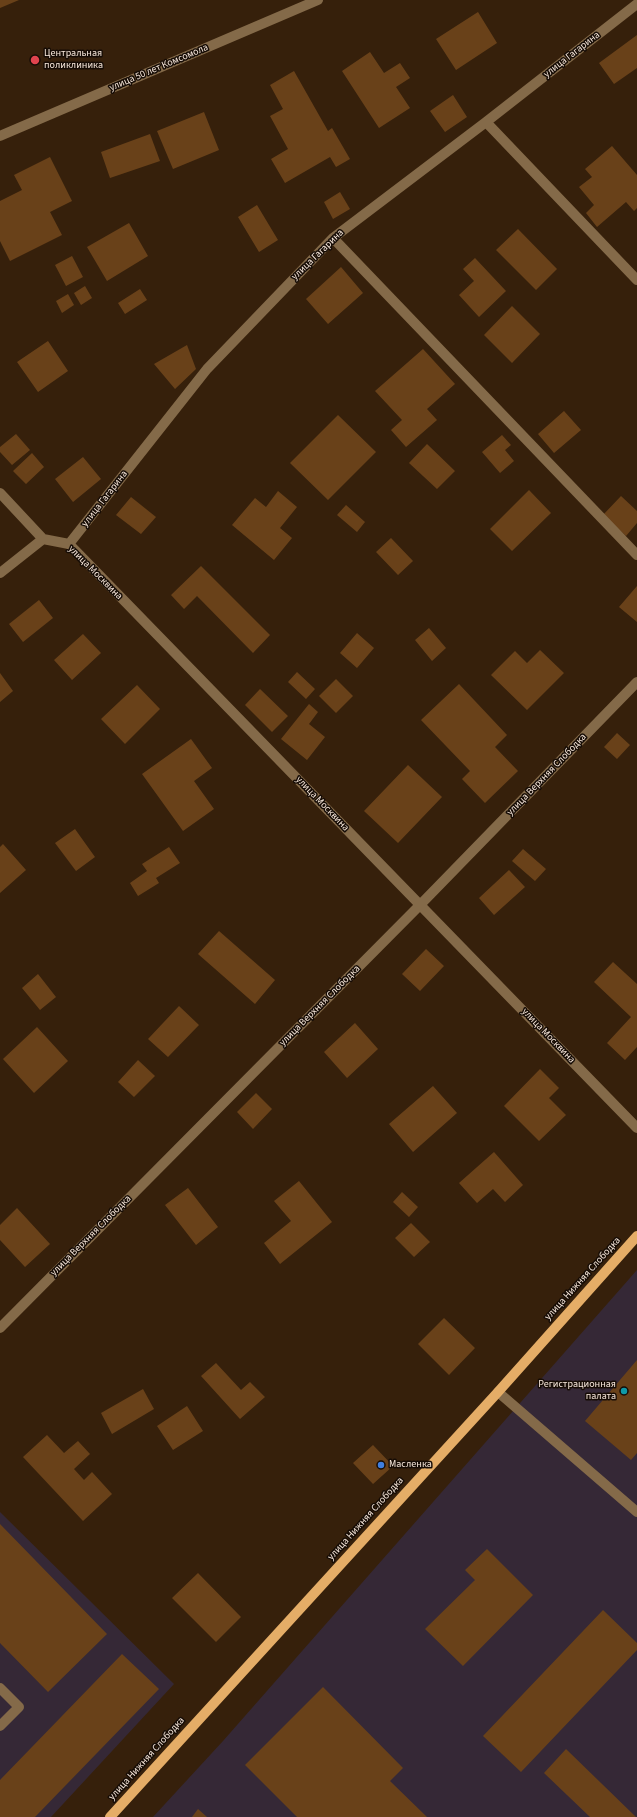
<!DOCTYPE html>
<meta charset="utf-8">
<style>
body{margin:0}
canvas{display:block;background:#36200b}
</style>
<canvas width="637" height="1817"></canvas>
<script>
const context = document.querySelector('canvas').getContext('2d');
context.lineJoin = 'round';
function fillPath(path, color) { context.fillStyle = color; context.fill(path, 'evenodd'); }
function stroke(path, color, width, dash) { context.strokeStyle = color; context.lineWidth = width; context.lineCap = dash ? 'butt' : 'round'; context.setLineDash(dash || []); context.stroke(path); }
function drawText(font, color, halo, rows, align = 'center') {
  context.font = font + ' "Source Sans 3",sans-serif'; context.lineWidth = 3; context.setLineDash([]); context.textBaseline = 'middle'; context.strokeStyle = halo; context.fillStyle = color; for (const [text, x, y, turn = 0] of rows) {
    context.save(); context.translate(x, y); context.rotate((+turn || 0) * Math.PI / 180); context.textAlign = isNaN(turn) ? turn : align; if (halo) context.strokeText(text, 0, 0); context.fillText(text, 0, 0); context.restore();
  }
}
fillPath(new Path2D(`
 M637,1270V1817H153L223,1741Z
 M0,1512L174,1684L51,1817H0Z`), '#352836');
fillPath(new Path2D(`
 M0,0H19L0,8Z
 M478,12L497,43L456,70L436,39Z
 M637,35V68L614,84L599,63Z
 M370,52L384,73L400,63L410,78L396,87L410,108L379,128L342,71Z
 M294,71L328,131L332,128L350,159L336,167L330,157L285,183L271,159L288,149L270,116L283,109L270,85Z
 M453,95L467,117L445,132L430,111Z
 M204,112L219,150L173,169L157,131Z
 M150,134L160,161L110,178L101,152Z
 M612,146L637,175V208L634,211L626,202L597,227L586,213L594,205L579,187L592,177L585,169Z
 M50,157L72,201L50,212L62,235L10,261L0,241V201L22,190L14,175Z
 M340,192L350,209L333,219L324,202Z
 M257,205L278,240L259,252L238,217Z
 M129,223L148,256L107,281L87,247Z
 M518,229L557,269L536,290L496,250Z
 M72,256L83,277L66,286L55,265Z
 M475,258L506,291L479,317L459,295L474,281L463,269Z
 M341,267L363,293L328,324L306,299Z
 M85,286L92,298L81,305L74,293Z
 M140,289L147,300L125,314L118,303Z
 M68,294L74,305L62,313L56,301Z
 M512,306L540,334L512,363L484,335Z
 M48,341L68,371L38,392L17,362Z
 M187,345L196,369L175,389L154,364Z
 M423,349L455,384L427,409L437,420L406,447L391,430L402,420L375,391Z
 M564,411L581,430L554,453L538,434Z
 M338,415L376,452L328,500L290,463Z
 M16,434L30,450L12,465L0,452V447Z
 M502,435L511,445L505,450L514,461L500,473L482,452Z
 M427,444L455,471L437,489L409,463Z
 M32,453L44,467L26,484L13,471Z
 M83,457L101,479L73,502L55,479Z
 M529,490L551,513L512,551L490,529Z
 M278,491L297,507L280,528L292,538L274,560L232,525L255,498L266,507Z
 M621,496L637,511V523L626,536L603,515Z
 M131,497L156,517L141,534L116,515Z
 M346,505L365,522L357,532L337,515Z
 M391,538L413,561L398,575L376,552Z
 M201,566L270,635L253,653L197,596L184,609L171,595Z
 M637,586V622L619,607Z
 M39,600L53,618L23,642L9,624Z
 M429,628L446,648L432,661L415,640Z
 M357,633L374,648L357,668L340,653Z
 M83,634L101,653L72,680L54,660Z
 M540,650L564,673L527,710L491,675L515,651L527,663Z
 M297,672L315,689L306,699L288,682Z
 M0,673L13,691L0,702Z
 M336,679L353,696L336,713L319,696Z
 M459,684L507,735L495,747L518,771L485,803L462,779L470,771L421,720Z
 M137,685L160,709L125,744L101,719Z
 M260,689L288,716L272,732L245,705Z
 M309,704L318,712L309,724L325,737L307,760L281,739Z
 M617,733L630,745L617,759L604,747Z
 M191,739L212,768L194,781L214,809L183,831L142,774Z
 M408,765L442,797L398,843L364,811Z
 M75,829L95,857L76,871L55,843Z
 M3,844L26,870L0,893V847Z
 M169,847L180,863L156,878L159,883L138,896L130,883L147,871L142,864Z
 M523,849L546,869L535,881L512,861Z
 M509,870L525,887L494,915L479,898Z
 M219,931L275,980L255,1004L198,954Z
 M426,949L444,966L420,991L402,974Z
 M613,962L637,984V1047L625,1060L607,1043L631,1017L594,982Z
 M38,974L56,997L40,1010L22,988Z
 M179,1006L199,1025L168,1057L148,1039Z
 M355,1023L378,1049L347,1078L324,1052Z
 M37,1027L68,1061L34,1093L3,1059Z
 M138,1060L155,1076L134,1097L118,1082Z
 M540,1069L559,1088L549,1098L566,1115L539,1141L504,1106Z
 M433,1086L457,1113L413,1152L389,1124Z
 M256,1093L272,1109L253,1129L237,1112Z
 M494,1152L523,1185L505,1202L493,1189L477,1203L459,1183Z
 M299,1181L332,1222L280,1264L264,1243L291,1221L274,1201Z
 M188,1188L218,1227L196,1245L165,1205Z
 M402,1192L418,1207L409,1217L393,1202Z
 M17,1208L50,1244L25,1267L0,1240V1225Z
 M411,1223L430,1242L414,1257L395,1238Z
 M444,1318L475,1348L449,1375L418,1344Z
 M637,1360V1453L631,1460L585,1421Z
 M216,1363L241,1390L250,1382L265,1397L240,1419L201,1376Z
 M143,1389L154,1409L112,1434L101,1413Z
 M187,1406L203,1431L173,1450L157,1426Z
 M47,1435L64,1453L78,1441L90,1454L74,1469L84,1480L92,1472L112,1494L83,1521L23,1457Z
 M373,1445L393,1466L373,1484L353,1463Z
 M0,1524L107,1634L48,1692L0,1643Z
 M487,1549L533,1595L463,1666L425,1629L475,1580L465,1570Z
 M198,1573L241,1617L216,1642L172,1598Z
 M603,1610L637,1643V1650L521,1772L483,1736Z
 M122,1654L159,1689L35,1817H0V1780Z
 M323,1687L403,1768L390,1781L427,1817H297L245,1765Z
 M566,1749L636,1817H590L544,1773Z
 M198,1809L207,1817H192Z`), '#694119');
stroke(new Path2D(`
 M486,122L637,280
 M0,136L318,0
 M333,238L637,555
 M0,493L43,539L69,544L637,1128
 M69,544L207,369L333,238L486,122L637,4
 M0,573L43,539
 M0,1328L420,905L637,682
 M498,1392L637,1512
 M0,1688L19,1707L0,1726`), '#846a49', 10);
stroke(new Path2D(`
 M110,1817L498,1392L637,1236`), '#e5ad67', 10);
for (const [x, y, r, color] of [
 [35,60,5,"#e0444e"],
 [624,1391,4,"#0f9aa8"],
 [381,1465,4,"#3f7fe0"]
]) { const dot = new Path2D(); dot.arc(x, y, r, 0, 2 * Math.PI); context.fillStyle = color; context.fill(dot); stroke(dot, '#160c05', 1.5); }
drawText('10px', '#f8e8dc', '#160c05', [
 ["Центральная",44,54],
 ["поликлиника",44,66],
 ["Регистрационная",616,1385,"right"],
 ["палата",616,1397,"right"],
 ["Масленка",389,1465]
], 'left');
drawText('10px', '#f8e8dc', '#160c05', [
 ["улица Гагарина",572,55,-38],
 ["улица 50 лет Комсомола",159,68,-23],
 ["улица Гагарина",318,255,-44],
 ["улица Гагарина",105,499,-52],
 ["улица Москвина",95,573,45],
 ["улица Верхняя Слободка",547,775,-46],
 ["улица Москвина",322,804,46],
 ["улица Верхняя Слободка",320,1006,-45],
 ["улица Москвина",548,1036,46],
 ["улица Верхняя Слободка",91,1236,-45],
 ["улица Нижняя Слободка",583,1279,-48],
 ["улица Нижняя Слободка",366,1519,-48],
 ["улица Нижняя Слободка",147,1759,-48]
]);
</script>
